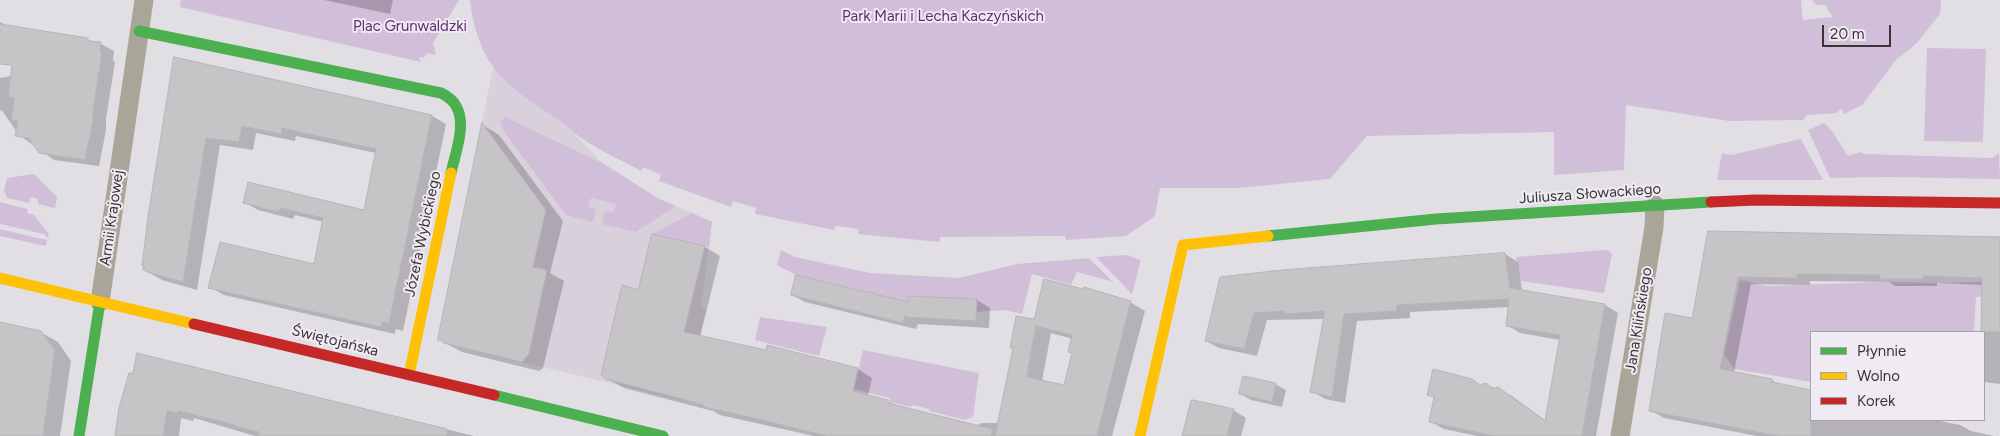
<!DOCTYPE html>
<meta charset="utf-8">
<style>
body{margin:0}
#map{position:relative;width:2000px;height:436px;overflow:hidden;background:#e2dfe4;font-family:Figtree,sans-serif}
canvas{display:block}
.legend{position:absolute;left:1810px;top:331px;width:175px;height:90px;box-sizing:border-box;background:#f0eaf3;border:1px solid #a6a2a9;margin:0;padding:6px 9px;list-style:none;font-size:15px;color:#383539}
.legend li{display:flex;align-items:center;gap:10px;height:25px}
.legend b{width:25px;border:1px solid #a6a2a9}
.scale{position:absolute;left:1822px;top:25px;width:69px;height:22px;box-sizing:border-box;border:2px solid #383539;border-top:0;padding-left:6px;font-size:15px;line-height:18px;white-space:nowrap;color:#383539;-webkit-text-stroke:4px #f0eaf3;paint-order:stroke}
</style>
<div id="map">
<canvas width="2000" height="436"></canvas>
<ul class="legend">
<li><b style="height:6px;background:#4caf50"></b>Płynnie</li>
<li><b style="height:6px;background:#ffc107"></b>Wolno</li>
<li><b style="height:6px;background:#c62828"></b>Korek</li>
</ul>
<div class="scale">20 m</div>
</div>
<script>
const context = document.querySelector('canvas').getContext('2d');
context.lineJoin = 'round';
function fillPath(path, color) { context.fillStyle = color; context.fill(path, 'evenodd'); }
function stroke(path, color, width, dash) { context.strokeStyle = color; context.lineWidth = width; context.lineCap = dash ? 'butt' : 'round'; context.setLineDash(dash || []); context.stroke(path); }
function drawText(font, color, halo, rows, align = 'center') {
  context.font = font + ' Figtree,sans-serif'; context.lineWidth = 4; context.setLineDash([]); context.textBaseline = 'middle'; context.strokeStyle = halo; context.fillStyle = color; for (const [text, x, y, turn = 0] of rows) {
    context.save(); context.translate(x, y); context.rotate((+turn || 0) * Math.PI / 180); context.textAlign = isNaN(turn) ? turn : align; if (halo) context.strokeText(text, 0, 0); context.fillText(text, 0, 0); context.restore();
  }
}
fillPath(new Path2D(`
 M499,39L560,120L604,164L660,199L712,222L701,308L706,310L685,401L437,342Z`), '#d8d1dc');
fillPath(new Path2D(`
 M181,0H459L433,43L436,55L427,53L424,58L419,57L421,62L180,7Z
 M470,0H1801L1803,20L1833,17L1825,5H1816L1812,0H1941L1940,14L1917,43L1896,60L1862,105L1844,114L1841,108L1837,113L1807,115L1803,120L1729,121L1626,105L1624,170L1554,175V132L1367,136L1330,179L1238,188H1160L1155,216L1126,236L1066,240L1065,236L940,237L939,242L858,234L859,229L836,226L834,230L755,214L756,208L733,201L731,207L659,181L661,175L643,167L641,171C619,159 594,148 574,133C569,129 565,124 560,121C537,106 511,90 494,68C480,50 472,22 470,0Z
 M1927,48L1986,49L1983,142L1924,141Z
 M505,117L604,164L659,199L676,206L636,232L602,224L605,211L613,213L616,204L591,198L588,207L596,209L593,222L566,215L505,133L500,122Z
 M1824,123L1832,131L1848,156L1860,152L1864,154L1992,158L1999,153L2000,179L1888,177L1830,178L1808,130Z
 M1801,139L1823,180H1717L1722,153L1731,155Z
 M34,174L57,197L55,208L38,204V199L31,197L29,203L7,198L4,190L7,178Z
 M0,202L28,209L27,213L34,215L49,234L48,238L44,234L0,224Z
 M692,213L712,222L709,247L652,234Z
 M0,229L47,240L46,246L0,236Z
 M781,250L795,257L870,273L959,278L1017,264L1089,258L1113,282L1077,272L1071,285L1032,274L1022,314L1004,310L976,312L977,299L910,296L908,302L796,275L777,265Z
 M1604,250L1609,251L1612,255L1604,293L1521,281L1516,257Z
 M1126,255L1141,260L1132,294L1096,257Z
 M1740,280L1768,286L1880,282L1942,283L2000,281L1998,296L1976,297L1974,332H1811V382L1734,369L1724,354Z
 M760,317L827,327L819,356L755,340Z
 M863,350L979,373L973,417L965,420L929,411V409L913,405L912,407L889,402L890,398L854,389Z`), '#d1bfda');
fillPath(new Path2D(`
 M324,0H393L390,14Z
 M0,22L10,27L87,40L101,44L114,51L113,61L115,62L106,119V130L99,166L54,160L19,135L1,109L0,113V78L45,70L0,62Z
 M175,58L432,116L446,124L403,331L396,329L395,334L224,295L210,287L315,265L324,222L295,215L293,219L258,210L244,202L365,211L376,153L296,136L295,141L256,133L253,150L220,145L197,290L162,280L148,272Z
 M483,125L499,135L563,221L550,273L564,281L543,368L539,371L462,352L445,343Z
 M1709,232L2000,238V384L1984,382L1983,285L1937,283V286H1895L1889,282L1810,281V285L1751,284L1734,373L1772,380L1780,385L1811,391V420H1935L1960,425L1971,431L1994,436H1757L1664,418L1650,410L1693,319Z
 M705,247L720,256L700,337L858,369L872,378L868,396L887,401L898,407L975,426L982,423H999L1035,320L1130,302L1145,311L1112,436H814L720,415L713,411L624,388L608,379L639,292ZM1051,333L1073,339V353L1065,387L1042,381Z
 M1505,254L1518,262L1522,291L1605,305L1618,313L1596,436H1477L1444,429L1431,422L1435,398L1428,394L1486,384L1512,396L1546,421L1560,340L1520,333L1507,325L1509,307L1410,312V318L1357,321L1345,403L1325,399L1312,391L1325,319L1267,320L1257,356L1219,348L1206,341L1221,278Z
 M792,295L909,304L977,300L990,308L989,328L918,324L916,329L805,302Z
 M0,322L40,332L58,342L71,361L60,436H0Z
 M138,354L474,436H255L194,418L193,421L181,418L179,436H116Z
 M1275,384L1286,390L1282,407L1251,400L1241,394Z
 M1233,410L1246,418L1241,436H1184Z`), '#0003');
const building = new Path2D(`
 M0,24L88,38V41L101,42L100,52L102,53L93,111V122L85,160L39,153L29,138L15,136L18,121L11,120L14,98L8,97L12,65L0,64Z
 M174,57L432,115L389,323L382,322L381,327L208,288L220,242L314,264L323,218L281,208L279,212L243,203L248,182L364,210L376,149L282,128L281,134L242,126L239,142L206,138L183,282L147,272V271L143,270L144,266H142L148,217Z
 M482,123L546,210L533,267L547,270L529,354L522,362L444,343V341L438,339Z
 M1708,231L2000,237V332H1981L1982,278L1923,276V279H1880V275L1797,274V278L1738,277L1720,369L1772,379V382L1811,390V436H1778L1649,411L1665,313L1692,318Z
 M652,234L705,246L684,332L766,350L767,345L858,368L853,391L888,400V403L992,429L991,436H827L750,417L703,407L704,405L606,379L601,375L622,285L638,290Z
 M1505,253L1510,289V288L1605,304L1582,436H1494L1429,422L1434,397L1427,395L1433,369L1472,379L1480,385L1486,383L1493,389L1498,387L1545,421L1560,335L1506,326L1509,299L1397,305V311L1344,314L1332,397L1310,392L1325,311L1285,314V311L1254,313L1244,349L1205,341L1220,277L1282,270Z
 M796,275L908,302L910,296L977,299L976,321L905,317V315L903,323L791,295Z
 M1044,279L1083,289L1084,287L1131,301L1097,436H995L1013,348H1010L1016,316L1034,319ZM1036,326L1072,335L1068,352L1072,353L1064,385L1027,377Z
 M0,322L41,331L55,350L43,436H0Z
 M137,353L447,429V436H258L259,432L235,426V425L179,411L178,413L167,411L163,436H115L119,408L129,373H133Z
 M1243,376L1276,383L1272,402L1239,394Z
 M1193,400L1234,409L1227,436H1182L1191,401Z`);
fillPath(building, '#c7c4c7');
stroke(building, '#b7b4b7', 1);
stroke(new Path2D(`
 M100,302L144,0
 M1620,436L1654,227L1655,205`), '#aaa599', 19);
stroke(new Path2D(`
 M139,31L441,93C447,96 453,100 456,106C467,124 455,154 451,173
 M1268,236L1436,219L1711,202
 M494,395L663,436
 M79,436L100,302`), '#4caf50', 11);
stroke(new Path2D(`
 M0,278L194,324
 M409,375L451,173
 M1140,436L1183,245L1268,236`), '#ffc107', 11);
stroke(new Path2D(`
 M1711,202L1756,200L2000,203
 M194,324L494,395`), '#c62828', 11);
drawText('15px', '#602c77', '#f0eaf3', [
 ["Park Marii i Lecha Kaczyńskich",943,17],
 ["Plac Grunwaldzki",410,27]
]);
drawText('15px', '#383539', '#f0eaf3', [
 ["Juliusza Słowackiego",1590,194,-4],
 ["Armii Krajowej",112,218,-82],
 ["Józefa Wybickiego",423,234,-78],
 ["Jana Kilińskiego",1639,320,-81],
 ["Świętojańska",335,341,14]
]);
</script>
